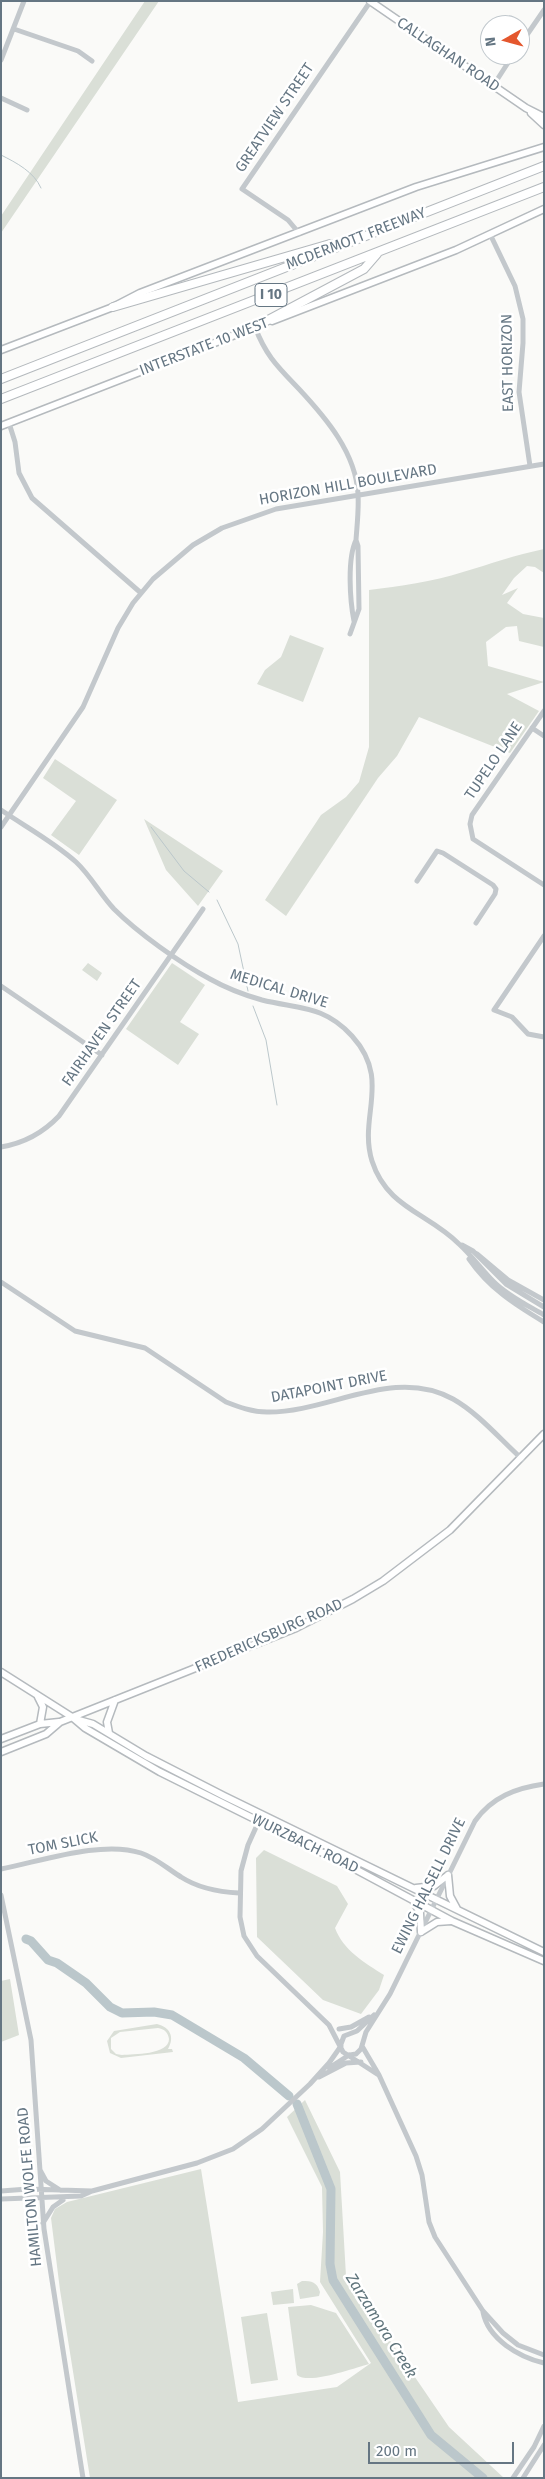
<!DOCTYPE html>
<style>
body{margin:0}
#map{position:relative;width:545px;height:2479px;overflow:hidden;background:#fafaf8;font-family:"Fira Sans",sans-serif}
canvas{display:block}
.frame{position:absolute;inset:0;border:2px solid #657683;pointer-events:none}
.north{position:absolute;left:480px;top:15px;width:50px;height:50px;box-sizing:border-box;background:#fff;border:1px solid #c1c8cd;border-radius:50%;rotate:263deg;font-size:14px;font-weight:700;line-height:20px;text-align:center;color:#657683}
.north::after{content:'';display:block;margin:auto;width:18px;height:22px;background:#e4572e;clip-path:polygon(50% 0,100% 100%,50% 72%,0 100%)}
.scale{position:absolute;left:368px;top:2442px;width:146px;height:22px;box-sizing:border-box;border:2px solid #657683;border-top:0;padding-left:6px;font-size:15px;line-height:18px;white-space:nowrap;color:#657683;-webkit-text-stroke:4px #fff;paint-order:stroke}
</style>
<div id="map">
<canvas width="545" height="2479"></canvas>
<div class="frame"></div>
<div class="north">N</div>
<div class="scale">200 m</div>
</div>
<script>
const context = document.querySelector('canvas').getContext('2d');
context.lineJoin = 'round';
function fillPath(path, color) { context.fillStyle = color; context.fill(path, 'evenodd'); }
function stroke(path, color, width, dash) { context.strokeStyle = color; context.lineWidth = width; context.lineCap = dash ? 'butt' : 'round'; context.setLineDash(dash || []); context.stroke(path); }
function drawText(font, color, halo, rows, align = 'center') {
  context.font = font + ' "Fira Sans",sans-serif'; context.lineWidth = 5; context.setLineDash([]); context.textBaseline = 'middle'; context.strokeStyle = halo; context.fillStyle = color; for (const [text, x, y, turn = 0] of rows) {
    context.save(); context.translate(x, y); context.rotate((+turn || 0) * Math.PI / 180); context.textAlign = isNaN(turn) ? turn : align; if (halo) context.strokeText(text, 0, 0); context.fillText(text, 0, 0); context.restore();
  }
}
fillPath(new Path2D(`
 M145,1H159L1,233V216Z
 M544,549V573L535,567L527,566L514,578L502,595L518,588L507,603L523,614L544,618V647L519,641L517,626L506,627L486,642L488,666L544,682L507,694L539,711L510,753L419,717L397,756L378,778L286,916L265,900L321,815L346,797L359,782L369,747V590C400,586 432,582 463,572C490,564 515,555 544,549Z
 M290,635L324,648L303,702L257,684L265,670L281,657Z
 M55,759L117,800L79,855L51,835L76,801L43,778Z
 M144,819L223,871L198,906L166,870Z
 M88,963L102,973L97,981L82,970Z
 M172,963L205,985L180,1022L199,1034L178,1065L126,1029Z
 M264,1850L337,1886L348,1904L335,1928C343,1950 365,1963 384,1975L379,1990L361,2014L323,2000L257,1937L256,1858Z
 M10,1979L19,2035L1,2042V1981Z
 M157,2024C170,2027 175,2037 168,2049H172L173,2052L121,2058L110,2053L107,2041L114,2031ZM158,2028C164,2029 168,2032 169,2039C169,2055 133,2054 122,2055L116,2054L111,2049V2038L120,2032Z
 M305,2100L340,2172L346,2276L449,2427L504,2478H90L60,2290L51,2218L55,2209L67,2202L201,2169L238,2402L337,2387L371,2363L320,2282L323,2232L322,2187L287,2117Z
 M302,2281C312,2281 317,2282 320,2292L319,2296L300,2299L297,2284Z
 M293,2289L294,2303L273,2305L271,2292Z
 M311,2305L336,2313L369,2364C354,2368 309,2385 297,2375L288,2307Z
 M267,2313L278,2380L251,2384L241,2317Z`), '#dadfd7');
stroke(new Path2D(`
 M1,155C17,163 34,172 41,188
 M151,827L184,871L209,892
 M217,900L238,944L248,991
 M253,1006L266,1040L277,1105`), '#bbc7cb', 1);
stroke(new Path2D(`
 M26,1939L31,1941L48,1960L57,1963L86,1983L110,2007L122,2013L154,2012L172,2015L244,2058L289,2096
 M297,2104L331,2189L330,2264L333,2280L431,2435L483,2478`), '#bbc7cb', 9);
const major = new Path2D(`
 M370,1L526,108L544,117
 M531,113L544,125
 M272,321L456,250L544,209
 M1,350L113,307L140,293L416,187L544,147
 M1,426L258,326
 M1,1672L72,1717L85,1728L160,1772L355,1869L452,1921L544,1961
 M38,1697L43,1707L40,1724
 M75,1719L93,1724L146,1756L224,1796L544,1952
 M109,1733L107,1722L115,1700
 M1,1739L40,1724L59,1722
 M1,1752L46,1734L60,1722L296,1628L353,1599L383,1581L450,1530L544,1434
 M448,1875L450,1896L457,1909
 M416,1888L434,1886L448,1875
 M413,1900L420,1913L421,1932
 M421,1932L437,1922L451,1921`);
const highway = new Path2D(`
 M113,307L330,244
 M255,327L364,269L377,254
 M1,379L544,166
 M1,399L544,187`);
stroke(major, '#b5babe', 9);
stroke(highway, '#b4b9bd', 10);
stroke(new Path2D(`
 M14,29L78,51L92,61
 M520,45L544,10
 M1,60L24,1
 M493,86L513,55
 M1,98L27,110
 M299,233L288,220L242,189L370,2
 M490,234L515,286L523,319V343L519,392L530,466
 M255,327C266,356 278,367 299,389C326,418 356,453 358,494C359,509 357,525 356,540L358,546L359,609L350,634
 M9,423L15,442L19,473L32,498L141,593
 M354,621C350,601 347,559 356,540
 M544,711L472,815L470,824L473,839L544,885
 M532,728L544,736
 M1,810C26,827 54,842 76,862C91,876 100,894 114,909C138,933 180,963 210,979C226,988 244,995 262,1000C298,1009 324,1005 352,1036C392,1080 358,1116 372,1161C387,1208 428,1213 459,1244C472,1256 482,1270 494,1282C508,1296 527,1305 544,1315
 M1,827L83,707L118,628L133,603L153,579L193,545L222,528L276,509L544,464
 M417,881L437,851L443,853L493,885L496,889L495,894L476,923
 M544,936L494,1010L512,1017L528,1034L544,1037
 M1,986L102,1055
 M1,1147C25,1143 43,1133 59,1116L203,909
 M462,1245L473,1251L506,1284L544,1307
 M477,1254L508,1280L544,1300
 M469,1259C489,1288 514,1304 544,1322
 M1,1282L75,1331L145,1348L226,1402C239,1407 252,1412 267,1412C329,1413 393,1366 453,1399C478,1413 500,1439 522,1459
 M262,1814L248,1845L241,1871L240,1917L244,1936L257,1956L329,2025L343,2052L377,2074
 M1,1869C42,1861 102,1840 141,1853C156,1858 168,1869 181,1877C198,1888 219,1892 239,1893
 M1,1895L31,2040L44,2229L83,2478
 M339,2029L351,2027L369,2017
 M341,2044L344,2036L357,2031L374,2015
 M362,2046L379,2075L416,2156L422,2175L429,2222L435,2237L483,2311L503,2333L518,2345L544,2355
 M350,2055L356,2054L361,2049L366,2032L390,1994L475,1821C492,1797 516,1788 544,1784
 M329,2068L349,2055
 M319,2077L346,2063L361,2062
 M40,2170L46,2181L60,2190
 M1,2191L28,2189L92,2191
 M1,2199L81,2196L92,2191L197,2163L233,2149L262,2129L310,2084L329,2063L341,2046
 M43,2223L53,2207L63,2200
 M483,2312C488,2339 519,2357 544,2363
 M513,2478L534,2447L544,2426
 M523,2478L544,2445`), '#c3c8cc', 5);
stroke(major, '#fff', 6);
stroke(highway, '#fff', 8);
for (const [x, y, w] of [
 [271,295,32]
]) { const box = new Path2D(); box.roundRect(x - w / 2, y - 11.5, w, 23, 4); context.fillStyle = '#fff'; context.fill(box); stroke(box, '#657683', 1); }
drawText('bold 14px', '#657683', null, [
 ["I 10",271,295]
]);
drawText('15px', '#657683', '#fff', [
 ["CALLAGHAN ROAD",448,55,34],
 ["GREATVIEW STREET",275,118,-56],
 ["MCDERMOTT FREEWAY",356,239,-21],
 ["INTERSTATE 10 WEST",204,347,-21],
 ["EAST HORIZON",508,363,-91],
 ["HORIZON HILL BOULEVARD",348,485,-10],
 ["TUPELO LANE",494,761,-56],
 ["MEDICAL DRIVE",279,989,17],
 ["FAIRHAVEN STREET",102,1033,-55],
 ["DATAPOINT DRIVE",329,1387,-11],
 ["FREDERICKSBURG ROAD",269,1636,-24],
 ["TOM SLICK",63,1844,-11],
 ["WURZBACH ROAD",305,1844,26],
 ["EWING HALSELL DRIVE",429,1886,-64],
 ["HAMILTON WOLFE ROAD",30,2187,-95]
]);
drawText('italic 16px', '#60757c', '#fff', [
 ["Zarzamora Creek",381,2326,58]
]);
</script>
